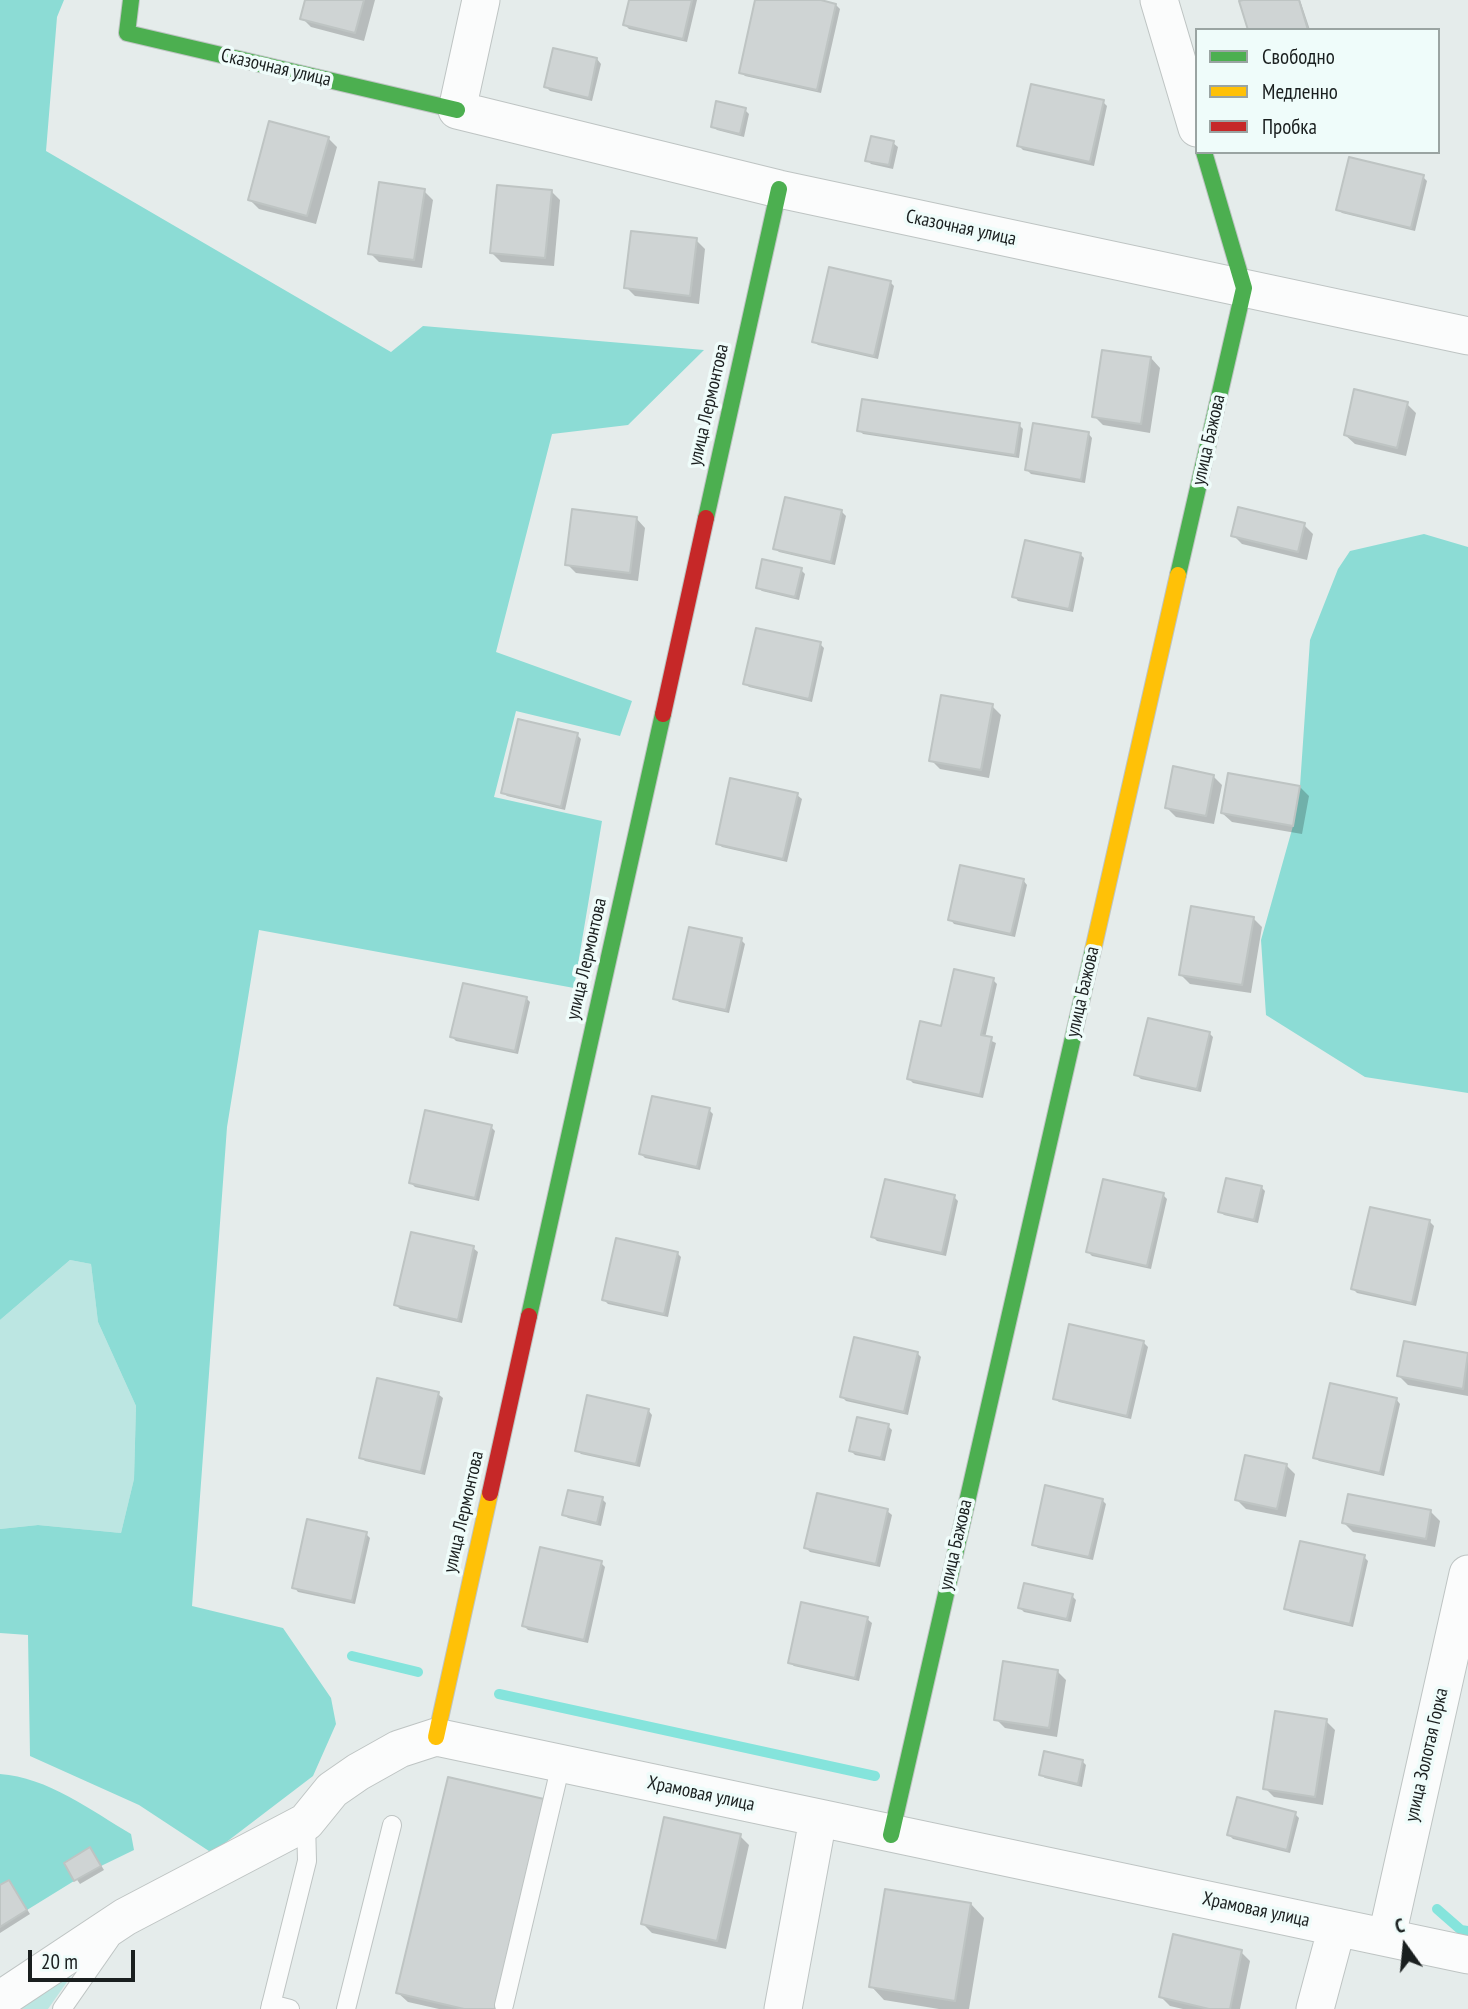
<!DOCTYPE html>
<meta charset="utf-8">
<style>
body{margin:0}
#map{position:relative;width:1468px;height:2009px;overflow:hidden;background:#e5eceb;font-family:"PT Sans Narrow",sans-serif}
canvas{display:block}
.legend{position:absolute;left:1195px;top:28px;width:245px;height:126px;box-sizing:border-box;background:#effcfa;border:2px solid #9aa4a2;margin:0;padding:9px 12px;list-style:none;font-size:21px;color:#1a1f1f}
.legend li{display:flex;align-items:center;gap:14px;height:35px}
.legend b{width:35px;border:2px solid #9aa4a2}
.north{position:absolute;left:1370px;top:1911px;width:70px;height:70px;-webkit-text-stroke:5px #effcfa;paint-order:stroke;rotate:345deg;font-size:19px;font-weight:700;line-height:28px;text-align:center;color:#1a1f1f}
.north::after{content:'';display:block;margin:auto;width:24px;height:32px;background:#1a1f1f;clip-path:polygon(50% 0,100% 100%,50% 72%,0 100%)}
.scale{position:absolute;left:28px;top:1950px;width:107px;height:32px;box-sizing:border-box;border:4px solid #1a1f1f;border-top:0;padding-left:9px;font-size:21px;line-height:24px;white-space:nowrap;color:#1a1f1f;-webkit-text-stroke:5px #effcfa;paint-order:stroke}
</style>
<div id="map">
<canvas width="1468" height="2009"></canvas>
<ul class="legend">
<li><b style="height:9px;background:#4caf50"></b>Свободно</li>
<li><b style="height:9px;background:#ffc107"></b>Медленно</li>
<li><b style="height:9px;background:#c62828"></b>Пробка</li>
</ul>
<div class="north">С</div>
<div class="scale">20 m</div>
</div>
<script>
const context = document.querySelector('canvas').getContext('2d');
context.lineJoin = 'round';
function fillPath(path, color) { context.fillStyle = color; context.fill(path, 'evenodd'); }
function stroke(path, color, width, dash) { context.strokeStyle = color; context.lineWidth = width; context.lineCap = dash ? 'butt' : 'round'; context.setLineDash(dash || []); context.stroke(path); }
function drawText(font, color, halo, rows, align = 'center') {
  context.font = font + ' "PT Sans Narrow",sans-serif'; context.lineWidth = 7; context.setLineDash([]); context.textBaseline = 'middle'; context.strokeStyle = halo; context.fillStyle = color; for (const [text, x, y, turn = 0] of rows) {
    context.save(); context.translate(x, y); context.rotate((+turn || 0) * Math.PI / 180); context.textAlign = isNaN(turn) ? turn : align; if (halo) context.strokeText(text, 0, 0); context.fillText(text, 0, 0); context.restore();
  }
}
fillPath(new Path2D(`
 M70,1260L91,1264L98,1322L136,1406L134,1479L121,1533L38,1525L0,1529V1320Z
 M74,1972L48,2009H21Z`), '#bce6e2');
fillPath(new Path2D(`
 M0,0H64L57,17L46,151L391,352L423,326L704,350L628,425L552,434L496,652L632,701L620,736L516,711L494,797L602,821L574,988L259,930L227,1127L192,1606L283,1628L331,1698L336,1724L313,1776L212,1853L139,1805L30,1756L28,1635L0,1633V1529L38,1525L121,1533L134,1479L136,1406L98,1322L91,1264L70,1260L0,1320Z
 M1424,534L1468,547V1093L1365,1077L1266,1015L1261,940L1293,826L1300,786L1310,640L1338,569L1350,551Z
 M0,1774C47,1777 92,1811 131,1834L134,1850L101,1866L90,1848L64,1863L74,1881L27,1910L9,1880L0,1885Z`), '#8cdcd5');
fillPath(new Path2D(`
 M307,0H375L364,41L311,27L302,18Z
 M631,0H697L687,42L629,29L625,25Z
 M757,0H813L836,5L840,9L821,93L745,76L741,72Z
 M1249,0H1300L1310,30H1250Z
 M597,59L601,64L592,101L550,91L546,87Z
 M1103,102L1107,106L1094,166L1023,150L1019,146Z
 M745,110L749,114L744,137L717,130L713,126Z
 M328,138L337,147L316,224L259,209L250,200Z
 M893,143L898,147L893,169L871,164L867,160Z
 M1423,177L1427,181L1415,231L1342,213L1338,209Z
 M424,191L433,200L422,268L379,262L370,253Z
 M551,191L560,200L554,266L501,262L492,253Z
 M696,240L705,249L699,304L635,296L626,287Z
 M890,282L894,286L878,359L818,345L814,341Z
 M1151,358L1160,368L1150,433L1103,425L1094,416Z
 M1407,404L1416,413L1406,456L1355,444L1345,435Z
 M1019,425L1023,429L1019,458L863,434L859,430Z
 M1088,433L1092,438L1085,483L1031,474L1027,470Z
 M842,512L846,516L835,565L779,552L775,548Z
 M636,518L645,528L638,581L576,573L567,564Z
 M1304,525L1313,534L1307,560L1242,544L1233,535Z
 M1080,554L1084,558L1073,612L1018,601L1014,596Z
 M801,570L805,574L799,600L762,591L757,587Z
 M820,644L824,648L812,702L749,687L745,683Z
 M992,706L1001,715L989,778L940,769L931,760Z
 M577,735L581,739L565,810L507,796L503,792Z
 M1213,776L1222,785L1214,824L1176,817L1167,808Z
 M1300,787L1309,796L1302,834L1232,822L1222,813Z
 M797,795L802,799L787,862L722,847L718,843Z
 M1023,880L1027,885L1015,937L954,924L950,919Z
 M1253,918L1262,927L1251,993L1190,984L1181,975Z
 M741,940L745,944L729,1013L679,1002L675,998Z
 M993,980L997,984L985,1038L996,1043L983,1098L913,1083L909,1079L943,1028Z
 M526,998L530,1002L518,1054L456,1041L452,1037Z
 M1209,1033L1213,1037L1201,1092L1141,1079L1136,1075Z
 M709,1110L713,1114L700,1170L645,1158L641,1154Z
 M491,1127L495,1131L479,1201L415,1187L411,1183Z
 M1261,1187L1265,1191L1258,1223L1224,1215L1220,1211Z
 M1163,1195L1167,1199L1151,1269L1092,1256L1088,1252Z
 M954,1197L958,1201L946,1256L877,1241L873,1237Z
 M1430,1222L1434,1226L1416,1306L1357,1293L1353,1289Z
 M473,1248L478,1252L462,1323L400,1309L396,1305Z
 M677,1253L681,1257L668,1317L608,1304L604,1300Z
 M1144,1343L1148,1347L1131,1419L1059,1402L1054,1398Z
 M1406,1343L1468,1355V1396L1408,1385L1399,1376Z
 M917,1353L921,1357L908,1415L846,1401L842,1397Z
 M438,1394L443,1398L425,1475L365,1461L361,1457Z
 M1396,1399L1400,1404L1384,1476L1319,1461L1315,1457Z
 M648,1410L652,1415L640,1467L581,1454L577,1450Z
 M888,1426L892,1430L885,1461L855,1455L851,1451Z
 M1286,1465L1295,1474L1286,1517L1246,1509L1237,1500Z
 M602,1499L606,1503L601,1526L568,1518L564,1514Z
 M1102,1500L1106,1504L1093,1560L1038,1548L1033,1544Z
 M887,1511L892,1515L880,1567L810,1552L806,1548Z
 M1431,1512L1440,1521L1435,1547L1353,1532L1344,1523Z
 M366,1534L370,1538L355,1604L298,1592L294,1587Z
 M1364,1557L1368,1561L1353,1627L1290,1612L1286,1608Z
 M601,1563L605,1567L588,1643L528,1630L524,1626Z
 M1072,1596L1076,1600L1071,1622L1024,1612L1020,1608Z
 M867,1619L872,1623L859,1681L794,1666L789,1662Z
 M1057,1671L1066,1680L1057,1737L1005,1728L996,1719Z
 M1326,1721L1335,1730L1323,1805L1274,1797L1265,1788Z
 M1082,1761L1086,1765L1082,1787L1045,1778L1040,1774Z
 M552,1809L505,2009H439L408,2002L398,1993Z
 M1295,1814L1299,1818L1290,1853L1233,1839L1229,1835Z
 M740,1836L749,1845L726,1949L652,1933L643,1924Z
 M94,1854L104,1870L80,1884L66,1864Z
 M12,1886L30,1914L0,1933V1887Z
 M971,1904L984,1918L969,2009H939L884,2000L871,1986Z
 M1241,1952L1250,1961L1240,2009H1183L1170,2006L1161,1997Z`), '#0003');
stroke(new Path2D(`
 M352,1656L418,1672
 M499,1694L875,1776
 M1437,1909L1461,1930L1468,1931`), '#85e4dc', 10);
const building = new Path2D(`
 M305,0H364L355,33L300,19Z
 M629,0H692L683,39L623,25Z
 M755,0H821L836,4L817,90L739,73Z
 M1243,0H1299L1308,30H1248L1239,1Z
 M553,48L597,58L589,98L544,87Z
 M1031,84L1104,100L1090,162L1017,146Z
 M716,101L746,108L740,134L711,127Z
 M269,121L329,137L307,216L248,200Z
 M871,136L894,141L889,165L865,161Z
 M1349,157L1424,175L1411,228L1336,210Z
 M379,182L425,189L414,260L368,254Z
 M497,185L552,190L545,258L490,253Z
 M631,231L697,238L690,296L624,288Z
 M829,267L891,281L874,356L812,342Z
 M1102,350L1151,357L1141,424L1092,417Z
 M1354,389L1408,402L1397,448L1344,435Z
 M862,399L1020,423L1015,455L857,431Z
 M1033,423L1089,432L1081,480L1025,470Z
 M785,497L842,510L831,562L773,549Z
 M1238,507L1305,523L1298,552L1231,536Z
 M572,509L637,517L630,573L565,565Z
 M1025,540L1081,553L1069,609L1012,597Z
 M762,559L802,568L795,597L756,588Z
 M756,628L821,642L809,699L743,684Z
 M941,695L993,704L981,770L929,761Z
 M518,719L578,733L561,807L501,793Z
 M1173,766L1214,775L1206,816L1165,808Z
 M1228,773L1300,786L1293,826L1221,813Z
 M730,778L798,793L783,859L716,844Z
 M960,865L1024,879L1011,934L948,920Z
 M1191,906L1254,917L1242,985L1179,975Z
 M689,927L742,938L726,1010L673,999Z
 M954,969L994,978L981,1035L992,1037L980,1095L907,1079L920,1021L941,1026Z
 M463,983L527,997L515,1051L450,1037Z
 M1148,1018L1210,1032L1197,1089L1134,1075Z
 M652,1096L710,1108L697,1167L639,1154Z
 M425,1110L492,1125L475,1198L409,1183Z
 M1226,1178L1262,1186L1254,1220L1218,1212Z
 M885,1179L955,1195L942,1253L871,1237Z
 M1103,1179L1164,1193L1147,1266L1086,1252Z
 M1370,1207L1430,1220L1412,1303L1351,1289Z
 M411,1232L474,1246L458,1320L394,1305Z
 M616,1238L678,1252L664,1314L602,1300Z
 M1069,1324L1144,1341L1127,1416L1053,1399Z
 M854,1337L918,1352L904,1412L840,1397Z
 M1404,1341L1468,1353L1463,1389L1397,1376Z
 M377,1378L439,1392L421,1472L359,1458Z
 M1330,1383L1397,1398L1380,1473L1313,1458Z
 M587,1395L649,1409L636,1464L575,1451Z
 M857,1417L889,1424L881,1458L849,1451Z
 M1245,1455L1287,1464L1277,1509L1235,1500Z
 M1045,1485L1103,1499L1089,1557L1032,1545Z
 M568,1490L603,1497L597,1523L562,1515Z
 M817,1493L888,1509L876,1564L804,1548Z
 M1348,1494L1431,1510L1426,1539L1342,1523Z
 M307,1519L367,1532L352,1601L292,1588Z
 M1300,1541L1365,1555L1350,1624L1284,1609Z
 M540,1547L602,1561L584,1640L522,1626Z
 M1024,1583L1073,1594L1067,1619L1018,1608Z
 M801,1602L868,1617L855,1678L788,1663Z
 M1003,1661L1058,1670L1049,1728L994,1720Z
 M1275,1711L1327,1719L1315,1797L1263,1789Z
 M1044,1751L1083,1760L1078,1784L1039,1775Z
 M448,1777L544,1799L495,2009H464L396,1993Z
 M1237,1797L1296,1812L1287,1850L1227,1835Z
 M664,1817L741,1834L717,1941L641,1924Z
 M90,1847L101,1866L74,1881L64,1863Z
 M9,1880L27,1910L0,1927V1885Z
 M885,1889L971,1903L955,2001L869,1987Z
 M1173,1934L1242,1950L1230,2009H1209L1159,1997Z`);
fillPath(building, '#cfd4d4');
stroke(building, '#bec4c3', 2);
const lane = new Path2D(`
 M271,2004L290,2009
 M504,2005L561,1764
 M62,2009L110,1940
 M270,2009L307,1861L306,1822
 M346,2009L392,1825`);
const street = new Path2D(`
 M481,0L457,110L779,189L1468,336
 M1159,0L1197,128
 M1387,1936L1468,1574
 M0,2000L125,1917L306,1822L332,1790L358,1772L399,1749L436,1737L1468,1955
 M783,2009L818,1819
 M1315,2009L1337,1927`);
const fast = new Path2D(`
 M131,0L127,33L457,110
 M706,518L779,189
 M1178,575L1244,288L1204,152
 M529,1316L663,714
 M891,1835L1093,950`);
const slow = new Path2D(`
 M1093,950L1178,575
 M436,1737L490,1493`);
const jam = new Path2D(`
 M663,714L706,518
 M490,1493L529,1316`);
stroke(lane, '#bec4c3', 20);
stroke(street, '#bec4c3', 39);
stroke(fast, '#bec4c3', 18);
stroke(slow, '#bec4c3', 18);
stroke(jam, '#bec4c3', 18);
stroke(lane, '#fbfcfc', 18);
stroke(street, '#fbfcfc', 37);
stroke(fast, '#4caf50', 16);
stroke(slow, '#ffc107', 16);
stroke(jam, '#c62828', 16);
drawText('19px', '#1a1f1f', '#effcfa', [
 ["Сказочная улица",276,68,13],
 ["Сказочная улица",961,228,12],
 ["улица Лермонтова",709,405,-77],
 ["улица Бажова",1209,440,-77],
 ["улица Лермонтова",587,959,-77],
 ["улица Бажова",1083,992,-77],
 ["улица Лермонтова",464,1512,-77],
 ["улица Бажова",956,1545,-77],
 ["улица Золотая Горка",1427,1755,-77],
 ["Храмовая улица",701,1794,12],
 ["Храмовая улица",1256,1910,12]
]);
</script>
